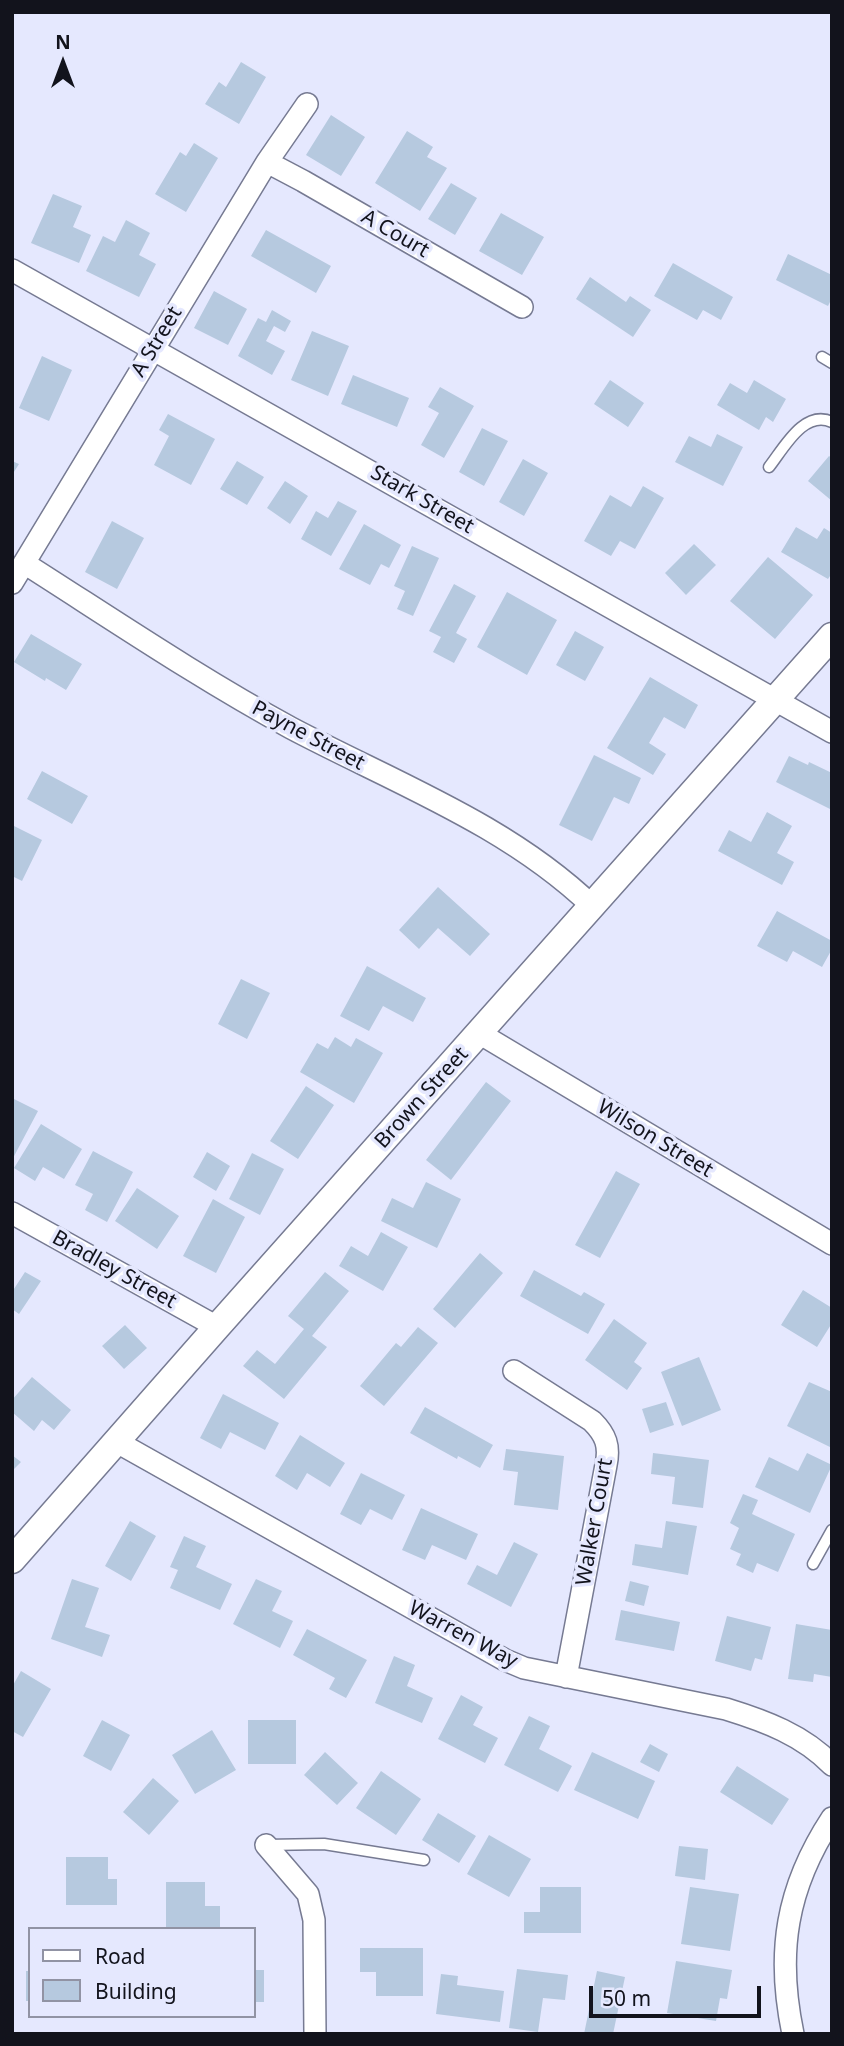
<!DOCTYPE html>
<style>
body{margin:0}
#map{position:relative;width:844px;height:2046px;overflow:hidden;background:#e5e8fe;font-family:"Noto Sans",sans-serif}
canvas{display:block}
.frame{position:absolute;inset:0;border:14px solid #12131c;pointer-events:none}
.legend{position:absolute;left:28px;top:1927px;width:228px;height:91px;box-sizing:border-box;background:#e5e8fe;border:2px solid #9193a4;margin:0;padding:9px 12px;list-style:none;font-size:21px;color:#12131c}
.legend li{display:flex;align-items:center;gap:14px;height:35px}
.legend b{width:35px;border:2px solid #9193a4}
.north{position:absolute;left:28px;top:28px;width:70px;height:70px;-webkit-text-stroke:5px #e5e8fe;paint-order:stroke;rotate:0deg;font-size:19px;font-weight:700;line-height:28px;text-align:center;color:#12131c}
.north::after{content:'';display:block;margin:auto;width:24px;height:32px;background:#12131c;clip-path:polygon(50% 0,100% 100%,50% 72%,0 100%)}
.scale{position:absolute;left:589px;top:1986px;width:172px;height:32px;box-sizing:border-box;border:4px solid #12131c;border-top:0;padding-left:9px;font-size:21px;line-height:24px;white-space:nowrap;color:#12131c;-webkit-text-stroke:5px #e5e8fe;paint-order:stroke}
</style>
<div id="map">
<canvas width="844" height="2046"></canvas>
<div class="frame"></div>
<ul class="legend">
<li><b style="height:9px;background:#fff"></b>Road</li>
<li><b style="height:19px;background:#b6c9df"></b>Building</li>
</ul>
<div class="north">N</div>
<div class="scale">50 m</div>
</div>
<script>
const context = document.querySelector('canvas').getContext('2d');
context.lineJoin = 'round';
function fillPath(path, color) { context.fillStyle = color; context.fill(path, 'evenodd'); }
function stroke(path, color, width, dash) { context.strokeStyle = color; context.lineWidth = width; context.lineCap = dash ? 'butt' : 'round'; context.setLineDash(dash || []); context.stroke(path); }
function drawText(font, color, halo, rows, align = 'center') {
  context.font = font + ' "Noto Sans",sans-serif'; context.lineWidth = 7; context.setLineDash([]); context.textBaseline = 'middle'; context.strokeStyle = halo; context.fillStyle = color; for (const [text, x, y, turn = 0] of rows) {
    context.save(); context.translate(x, y); context.rotate((+turn || 0) * Math.PI / 180); context.textAlign = isNaN(turn) ? turn : align; if (halo) context.strokeText(text, 0, 0); context.fillText(text, 0, 0); context.restore();
  }
}
fillPath(new Path2D(`
 M241,62L266,77L239,124L205,104L219,82L226,87Z
 M331,115L365,137L341,176L306,155Z
 M407,131L433,147L427,157L447,168L420,211L375,183Z
 M194,143L218,158L186,212L155,194L180,152L186,156Z
 M451,183L477,198L455,235L428,219Z
 M53,194L82,206L73,227L91,235L79,263L31,243Z
 M501,213L544,237L522,275L479,251Z
 M126,220L150,233L139,255L156,264L139,297L86,271L103,236L115,242Z
 M266,230L331,266L316,293L251,256Z
 M788,254L832,275V298L828,306L776,280Z
 M673,263L733,297L721,320L703,310L697,320L654,296Z
 M590,277L626,302L630,296L651,310L633,337L576,299Z
 M214,291L247,309L228,345L194,328Z
 M272,310L291,321L285,332L274,326L266,341L285,351L272,375L238,356L258,318L266,322Z
 M312,331L349,346L328,396L291,380Z
 M42,356L72,370L49,421L19,408Z
 M353,375L409,398L397,427L341,404Z
 M610,380L644,403L628,427L594,404Z
 M754,380L786,399L773,422L766,417L759,430L717,405L730,383L747,393Z
 M440,387L474,406L444,458L421,445L439,413L428,407Z
 M168,414L215,439L191,485L154,465L169,436L159,430Z
 M482,428L508,441L484,486L459,472Z
 M717,434L743,447L723,486L675,462L689,436L711,447Z
 M829,456L832,458V501L808,481Z
 M523,459L548,473L524,516L499,502Z
 M12,461L19,464L12,475Z
 M237,461L264,477L247,505L220,489Z
 M285,481L308,496L290,524L267,508Z
 M643,486L664,498L635,549L620,541L611,556L584,541L610,495L631,507Z
 M338,501L357,511L331,556L301,539L316,511L328,518Z
 M112,521L144,538L117,589L85,572Z
 M364,524L401,545L389,568L381,564L370,585L339,569Z
 M796,527L817,539L824,528L832,533V573L828,579L781,552Z
 M694,544L716,565L686,595L665,573Z
 M412,546L439,558L413,616L397,609L405,591L394,586Z
 M768,557L813,595L775,639L730,601Z
 M454,584L476,596L456,633L467,639L454,663L433,652L441,637L429,631Z
 M507,592L557,620L527,675L477,647Z
 M575,631L604,647L585,681L556,665Z
 M31,634L82,664L66,690L46,678L45,681L14,662Z
 M650,677L698,705L685,729L664,717L649,743L666,754L653,775L607,748Z
 M594,755L641,778L629,804L614,797L592,841L559,825Z
 M789,756L808,765L809,762L832,773V810L776,782Z
 M42,771L88,796L72,824L27,799Z
 M767,812L792,826L777,853L794,862L782,885L718,851L729,830L751,842Z
 M12,825L42,840L22,881L12,876Z
 M438,887L490,934L470,956L438,928L419,949L399,930Z
 M777,911L832,941V949L822,967L793,951L787,962L757,946Z
 M367,966L426,998L413,1022L383,1006L369,1031L340,1016Z
 M241,979L270,993L247,1039L218,1024Z
 M335,1037L351,1047L356,1038L383,1053L354,1103L300,1072L317,1043L328,1049Z
 M486,1082L511,1101L451,1180L426,1160Z
 M306,1086L334,1105L298,1159L270,1141Z
 M12,1098L38,1111L12,1160Z
 M41,1124L82,1149L64,1179L43,1167L35,1181L14,1168Z
 M93,1151L133,1172L107,1222L85,1210L93,1194L75,1185Z
 M207,1152L230,1166L216,1191L193,1177Z
 M252,1153L284,1169L260,1215L229,1199Z
 M616,1171L640,1184L600,1258L575,1245Z
 M426,1182L461,1199L437,1248L381,1221L392,1198L413,1208Z
 M137,1188L179,1216L157,1249L115,1221Z
 M213,1199L245,1217L216,1273L183,1256Z
 M381,1232L408,1247L383,1291L339,1266L351,1246L368,1256Z
 M480,1253L503,1273L455,1328L433,1309Z
 M534,1270L581,1296L584,1292L605,1304L588,1334L520,1296Z
 M25,1272L41,1281L19,1314L12,1309V1292Z
 M325,1272L349,1291L312,1336L327,1347L284,1399L243,1366L257,1350L275,1364L304,1329L288,1316Z
 M803,1290L832,1308V1323L817,1347L781,1325Z
 M614,1319L647,1343L634,1362L642,1368L627,1390L585,1360Z
 M125,1325L147,1348L124,1369L102,1346Z
 M418,1327L438,1343L384,1406L360,1386L396,1343L401,1347Z
 M699,1357L721,1410L682,1426L661,1372Z
 M32,1377L71,1410L54,1430L42,1420L34,1431L12,1412V1400Z
 M809,1382L832,1392V1448L787,1426Z
 M223,1394L279,1423L265,1450L230,1432L221,1449L200,1438Z
 M666,1402L674,1425L650,1433L642,1409Z
 M425,1407L493,1445L480,1468L458,1456L457,1459L410,1433Z
 M300,1435L345,1463L330,1487L307,1473L297,1490L275,1476Z
 M506,1449L564,1456L558,1510L514,1505L518,1472L503,1470Z
 M653,1453L709,1460L703,1508L672,1504L675,1477L651,1474Z
 M807,1453L832,1465L810,1513L755,1487L769,1457L798,1471Z
 M12,1455L21,1462L12,1471Z
 M361,1473L405,1495L392,1520L370,1509L361,1525L340,1514Z
 M743,1494L758,1500L752,1514L795,1534L778,1572L757,1563L753,1573L736,1565L741,1554L730,1549L739,1528L730,1523Z
 M421,1508L478,1534L466,1560L432,1545L425,1560L402,1550Z
 M130,1521L156,1536L131,1581L105,1566Z
 M666,1521L697,1526L688,1575L632,1565L635,1544L662,1548Z
 M184,1536L206,1546L196,1567L232,1584L220,1610L170,1588L178,1570L170,1567Z
 M514,1542L538,1554L511,1607L467,1584L477,1565L497,1575Z
 M72,1579L99,1588L85,1627L110,1635L102,1657L51,1639Z
 M256,1579L282,1591L272,1611L293,1621L280,1648L233,1624Z
 M630,1581L649,1586L644,1606L625,1601Z
 M621,1610L680,1622L674,1651L615,1640Z
 M727,1616L771,1627L762,1660L755,1658L751,1671L715,1661Z
 M796,1624L832,1630V1677L814,1674L813,1682L788,1679Z
 M307,1629L367,1660L346,1698L329,1689L335,1678L293,1655Z
 M394,1656L415,1665L407,1686L433,1698L422,1723L375,1703Z
 M21,1671L51,1689L23,1737L12,1731V1687Z
 M461,1695L483,1707L473,1725L498,1738L485,1763L438,1739Z
 M529,1716L550,1726L539,1749L572,1766L558,1792L504,1765Z
 M102,1720L130,1735L111,1771L83,1756Z
 M248,1720H296V1764H248Z
 M212,1730L236,1770L195,1794L172,1755Z
 M650,1744L668,1754L659,1772L640,1762Z
 M325,1752L358,1783L337,1805L304,1775Z
 M592,1752L655,1781L638,1819L574,1790Z
 M737,1766L789,1799L772,1825L720,1792Z
 M381,1771L421,1799L396,1835L356,1808Z
 M153,1778L179,1801L149,1835L123,1812Z
 M438,1813L476,1836L459,1863L422,1840Z
 M489,1835L531,1859L509,1897L467,1874Z
 M679,1846L708,1849L705,1880L675,1876Z
 M66,1857H108V1879H117V1905H66Z
 M166,1882H205V1906H220V1928H166Z
 M540,1887H581V1933H524V1912H540Z
 M690,1887L739,1894L730,1951L681,1944Z
 M360,1948H423V1996H376V1972H360Z
 M676,1961L732,1970L727,1999L720,1998L716,2021L667,2013Z
 M517,1969L568,1975L565,2000L543,1998L538,2032L509,2028Z
 M254,1970H264V2002H254Z
 M26,1971H30V2001H26Z
 M597,1971L625,1977L613,2034H584Z
 M441,1974L458,1976L457,1985L504,1991L500,2022L436,2014Z`), '#b6c9df');
const service = new Path2D(`
 M822,357L832,363
 M769,467C784,448 804,409 832,422
 M813,1564L832,1530
 M266,1845L324,1844L424,1860`);
const minor = new Path2D(`
 M267,162L303,181L522,307
 M12,270L832,732
 M24,563C112,619 199,678 291,728C393,782 508,825 592,906
 M12,583L267,162L307,104
 M479,1033L832,1244
 M12,1213L217,1327
 M514,1371L592,1421C606,1435 610,1446 606,1465L566,1677
 M117,1442L505,1660L524,1668L726,1709C765,1721 803,1735 832,1765
 M266,1845L308,1894L314,1920L315,2034
 M793,2034C776,1953 786,1888 832,1818`);
const tertiary = new Path2D(`
 M12,1560L217,1327L832,636`);
stroke(service, '#767a92', 13);
stroke(minor, '#767a92', 24);
stroke(tertiary, '#767a92', 29);
stroke(service, '#fff', 10);
stroke(minor, '#fff', 21);
stroke(tertiary, '#fff', 26);
drawText('21px', '#12131c', '#e5e8fe', [
 ["A Court",395,234,30],
 ["A Street",157,342,-59],
 ["Stark Street",422,500,30],
 ["Payne Street",308,736,28],
 ["Brown Street",422,1098,-48],
 ["Wilson Street",655,1139,31],
 ["Bradley Street",114,1270,29],
 ["Walker Court",595,1522,-80],
 ["Warren Way",463,1635,28]
]);
</script>
